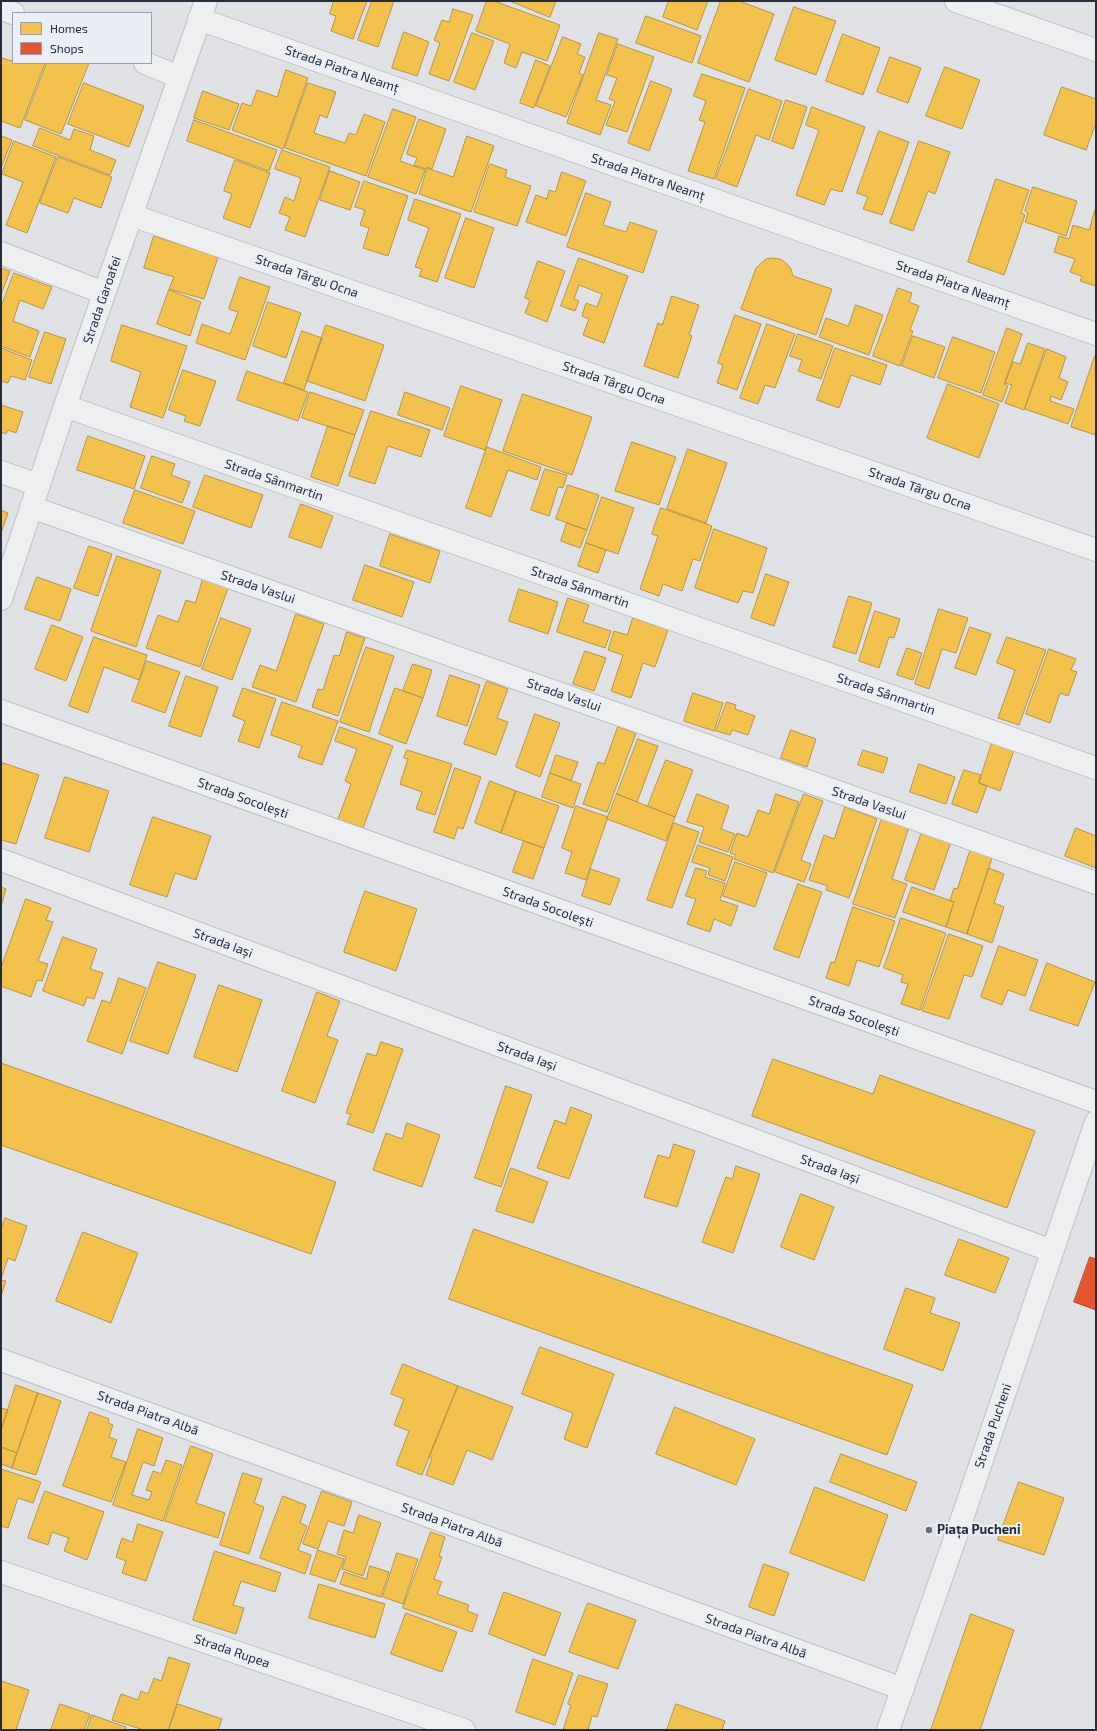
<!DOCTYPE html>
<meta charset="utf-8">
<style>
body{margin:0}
#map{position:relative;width:1097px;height:1731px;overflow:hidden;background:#dfe1e4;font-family:"Exo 2",sans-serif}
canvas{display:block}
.frame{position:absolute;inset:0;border:2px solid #252d3e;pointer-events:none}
.legend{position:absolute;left:12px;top:12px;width:140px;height:52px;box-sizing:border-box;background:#ebeff5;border:1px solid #9ca1ac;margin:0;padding:5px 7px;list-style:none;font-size:12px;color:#252d3e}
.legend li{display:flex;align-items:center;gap:8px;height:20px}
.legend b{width:20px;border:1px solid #9ca1ac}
</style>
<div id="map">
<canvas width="1097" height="1731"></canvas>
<div class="frame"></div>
<ul class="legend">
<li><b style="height:11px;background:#f2c14e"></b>Homes</li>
<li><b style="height:11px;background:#e4572e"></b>Shops</li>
</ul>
</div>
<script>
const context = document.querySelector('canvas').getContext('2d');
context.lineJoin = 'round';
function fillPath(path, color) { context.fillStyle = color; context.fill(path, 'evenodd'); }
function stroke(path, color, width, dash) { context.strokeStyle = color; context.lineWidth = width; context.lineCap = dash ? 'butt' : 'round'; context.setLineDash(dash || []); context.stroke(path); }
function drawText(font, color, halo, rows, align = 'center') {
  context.font = font + ' "Exo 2",sans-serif'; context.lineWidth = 4; context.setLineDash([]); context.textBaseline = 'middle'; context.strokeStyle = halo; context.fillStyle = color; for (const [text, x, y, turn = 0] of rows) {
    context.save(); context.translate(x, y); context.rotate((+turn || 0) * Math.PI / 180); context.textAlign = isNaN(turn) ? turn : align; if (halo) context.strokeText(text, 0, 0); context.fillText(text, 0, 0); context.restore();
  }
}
const homes = new Path2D(`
 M334,1H367L353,39L331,31L336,16L330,14Z
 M372,1H394L378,47L358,40Z
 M487,1H494L560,25L547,61L522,52L516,68L504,63L510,44L476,31Z
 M510,1H556L550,17Z
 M669,1H708L697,30L663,17Z
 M721,1H739L774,14L749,82L698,63Z
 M794,7L836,21L816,75L775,60Z
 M453,9L473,15L449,81L429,74L440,43L434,40L442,20L449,22Z
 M646,16L701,36L692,63L636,43Z
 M404,32L429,42L417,76L392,68Z
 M472,33L494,41L475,90L454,82Z
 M599,33L618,39L596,100L611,105L600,135L567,123Z
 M843,34L880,48L863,95L826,81Z
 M563,37L581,44L577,54L585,57L579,73L583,75L566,117L536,106Z
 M618,44L654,57L627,132L606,125L615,101L609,99L617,78L607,75Z
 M890,57L921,68L908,103L877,92Z
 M2,58L12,61L13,58V63H45L20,128L1,121V61Z
 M536,60L550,66L534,108L520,103Z
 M47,63H89L61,134L25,120Z
 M945,67L980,80L962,129L926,116Z
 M286,70L308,78L283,149L232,130L242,103L251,106L257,90L277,97Z
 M702,74L745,88L714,179L688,171L705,122L699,120L706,101L694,96Z
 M651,81L672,89L649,151L628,143Z
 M84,83L144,106L129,147L68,124Z
 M308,83L336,92L327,118L320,115L314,133L345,143L349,133L356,135L364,114L385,122L366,176L285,148Z
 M1062,87L1096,99V123L1086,150L1044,135Z
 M749,89L782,101L769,140L756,135L737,187L716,179Z
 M203,91L239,104L229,130L194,118Z
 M786,100L807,107L793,149L772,141Z
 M812,107L865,127L842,192L831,189L824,205L796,195L819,130L806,125Z
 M393,109L416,117L400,161L425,170L416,194L368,177Z
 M419,119L446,129L432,169L427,167L426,169L414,165L417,158L407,154Z
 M194,120L277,150L269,171L187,141Z
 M40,128L70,140L74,129L94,136L90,150L116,160L110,175L33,146Z
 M879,131L909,142L882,215L863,209L868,197L857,193Z
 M1,136L12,140L1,168Z
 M467,136L494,146L471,212L419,194L427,168L453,177Z
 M14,141L56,157L27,233L6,225L23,182L2,174Z
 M919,141L950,152L935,194L928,191L913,231L890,223Z
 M282,150L330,167L305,237L285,230L290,217L279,213L285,197L294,201L301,178L275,169Z
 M58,157L112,177L101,208L74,198L68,213L40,203Z
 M235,160L270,173L250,228L223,218L232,194L224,191Z
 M490,164L507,170L505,177L531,186L517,226L474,212Z
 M330,171L360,182L350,210L320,200Z
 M562,172L586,181L566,236L526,222L536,195L547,199L549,190L555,192Z
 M996,179L1029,190L1021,213L1025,215L1004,275L968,262Z
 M364,181L408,196L388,256L363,248L369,228L360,225L365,210L355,207Z
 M1033,187L1077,201L1066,236L1025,222L1028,213L1025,211Z
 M586,193L611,202L603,225L626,232L630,222L657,231L643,273L567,247Z
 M415,199L461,214L437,282L419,276L422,269L415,267L429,228L408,220Z
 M1095,210L1096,211V286L1080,281L1082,276L1070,272L1075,259L1054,252L1059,236L1069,239L1073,225L1089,230Z
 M466,218L494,228L474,288L445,278Z
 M154,236L218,257L204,299L169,289L174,277L144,268Z
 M579,258L628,276L604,343L583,335L589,319L582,316L586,303L597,307L602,294L579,285L574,299L579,301L575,311L561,306Z
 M773,258L780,259L786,263L791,269L793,276L832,289L816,335L741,309L756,268L766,259Z
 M538,261L565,271L547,322L525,313L530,300L525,298Z
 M1,268L10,271L1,295Z
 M14,273L52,287L43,309L20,300L13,321L39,331L30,357L1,346V307Z
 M240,277L270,287L245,360L196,343L202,324L230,334L238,312L229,309Z
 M898,288L912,293L909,302L919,306L910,330L913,331L900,366L873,356Z
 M169,290L201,302L190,336L157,324Z
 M672,296L699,305L689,335L692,336L678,378L644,366L658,323L662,325Z
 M268,302L301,313L286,358L253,346Z
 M856,305L883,315L869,355L819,337L826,318L848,326Z
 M735,315L761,324L737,390L717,383L723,365L718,363Z
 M767,324L795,334L775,388L765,385L758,404L740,398Z
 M122,325L187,346L163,418L130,407L141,372L111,361Z
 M326,325L384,345L365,401L307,381Z
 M1007,328L1022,334L1004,384L1008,386L1002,402L983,395Z
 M302,331L322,338L304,390L284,383Z
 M45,332L66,339L51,384L29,377Z
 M798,334L833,346L821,379L798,371L802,360L790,356Z
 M913,336L945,347L934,378L902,366Z
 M953,337L995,352L981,393L938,378Z
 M1028,343L1045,349L1024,410L1005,403L1012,385L1005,383L1013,362L1020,364Z
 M1,348L32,360L25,380L11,376L8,383L1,381Z
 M835,348L887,365L880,385L851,375L839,408L817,400Z
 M1047,349L1066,357L1059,378L1068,382L1061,400L1051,396L1050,401L1074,409L1068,424L1025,409Z
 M1095,356H1096V435L1071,427Z
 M183,370L216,381L200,426L184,421L186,416L169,410Z
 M247,371L308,392L298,421L237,400Z
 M948,384L999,404L979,458L927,438Z
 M461,386L502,400L485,450L444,436Z
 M310,392L364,410L355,435L302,418Z
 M405,392L450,408L442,430L398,415Z
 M523,394L592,417L572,475L503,451Z
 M1,405L23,412L16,433L8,430L6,434L1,432Z
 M371,411L430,430L421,457L388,446L375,484L349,476Z
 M328,426L355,435L338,486L311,477Z
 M88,436L145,456L134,489L77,470Z
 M632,442L676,457L659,505L615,491Z
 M487,447L541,467L537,480L508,470L491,517L466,508Z
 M688,449L727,463L706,523L667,509Z
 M152,456L175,464L171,475L190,482L182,503L141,488Z
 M545,469L567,475L563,488L558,487L549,516L531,510Z
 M205,475L263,495L251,528L193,507Z
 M568,485L599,495L587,530L556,519Z
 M135,490L195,511L183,544L123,523Z
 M602,497L634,508L618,554L586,543Z
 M301,504L333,516L321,548L289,537Z
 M661,508L712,526L700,561L693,559L682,591L663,584L659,596L640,589L658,536L652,534Z
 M1,510L8,513L1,533Z
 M567,523L587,530L580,548L561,541Z
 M714,529L767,548L753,593L743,591L738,603L695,588Z
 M390,534L440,551L430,583L380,566Z
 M586,543L606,550L598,573L578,566Z
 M89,546L112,554L98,596L74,588Z
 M117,556L161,571L136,647L91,631Z
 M365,565L414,582L402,617L353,600Z
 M766,574L789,582L774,626L751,618Z
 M37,577L71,589L60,621L25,609Z
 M203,579L228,588L200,667L146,648L158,615L178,622L186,600L195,603Z
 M519,589L558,602L548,634L509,621Z
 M849,596L872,603L856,654L833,647Z
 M568,598L589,605L583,622L611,631L605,648L557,632Z
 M939,609L968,618L956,653L942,649L929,689L915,684Z
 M875,611L900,619L894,638L889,637L879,668L859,661Z
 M296,614L324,624L296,702L252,687L260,665L276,671Z
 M221,618L251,629L232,680L202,669Z
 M633,618L668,630L655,667L643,663L631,698L611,691L623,655L608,650L614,631L627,635Z
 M52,625L83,637L66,681L35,669Z
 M970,627L991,634L976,675L955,668Z
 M347,632L365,638L338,716L312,707L318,689L323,690L334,655L339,656Z
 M94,637L147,655L139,680L104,667L88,713L69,706Z
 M1007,637L1046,650L1019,725L998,718L1015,670L997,663Z
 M366,647L394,656L369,732L340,722Z
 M907,648L922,653L913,680L897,675Z
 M1049,649L1076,659L1071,670L1077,672L1068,696L1060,693L1050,723L1026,714Z
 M585,651L606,658L594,691L573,684Z
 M147,661L180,672L165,713L132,701Z
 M413,664L432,670L423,698L403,691Z
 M450,675L480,685L467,726L437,716Z
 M186,676L218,687L201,737L169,726Z
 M487,681L508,689L497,718L508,722L496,755L464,744Z
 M243,688L276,699L259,748L238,741L245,721L233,716Z
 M395,688L423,698L406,744L379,734Z
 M693,693L723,703L714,731L684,721Z
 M282,702L338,721L322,765L298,757L302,746L271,735Z
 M727,702L736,705L735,709L755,716L748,735L732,730L730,735L716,731Z
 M535,714L560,723L540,777L516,767Z
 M340,727L393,746L363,828L338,819L351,784L345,781L357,749L335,741Z
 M618,727L636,733L607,812L583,804L598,762L604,764Z
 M791,730L816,739L807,767L781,758Z
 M638,739L658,746L637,802L617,794Z
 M992,743L1014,750L1000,791L979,783Z
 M407,750L452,764L435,815L416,809L422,792L400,784L408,759L404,758Z
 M863,750L888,758L883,773L858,765Z
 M556,755L578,762L571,781L550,773Z
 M666,760L693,770L675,817L648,806Z
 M3,763L39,775L16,844L1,840V767Z
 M919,764L955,777L946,804L910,792Z
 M455,768L481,777L463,829L458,827L454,839L434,832Z
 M964,770L981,775L979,783L987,786L977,813L952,804Z
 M550,773L581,784L573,808L542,797Z
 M65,777L109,791L89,852L45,838Z
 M490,781L516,791L501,833L475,823Z
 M516,791L559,806L544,848L501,833Z
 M617,794L675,817L666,841L607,819Z
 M697,794L729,806L721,829L735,834L728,852L699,842L704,827L687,822Z
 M776,794L799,802L773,873L734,859L736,855L730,853L737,833L748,837L758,810L769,814Z
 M804,794L823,801L801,860L811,864L804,882L775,872Z
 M576,806L608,817L586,880L565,873L572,852L562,848Z
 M845,807L877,819L849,898L826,890L828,886L809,880L824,835L834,839Z
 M153,817L211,836L196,880L175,873L167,897L130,885Z
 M882,818L909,827L892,879L907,884L895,918L853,904Z
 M674,823L699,832L672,908L647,900Z
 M1076,828L1096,836V868L1065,856Z
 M922,832L951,842L934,890L905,880Z
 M524,841L544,848L533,879L513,872Z
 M698,845L733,857L725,881L708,875L710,868L692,862Z
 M971,848L993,855L967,934L946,927L954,902L950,900L954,888L957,889Z
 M735,862L767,873L755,907L723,896Z
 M696,868L707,871L705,877L725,883L720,900L738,906L731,926L714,919L710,932L687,924L696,899L686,896Z
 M989,868L1004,874L994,903L1004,907L992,943L967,934Z
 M591,869L620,879L610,905L582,896Z
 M798,884L822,892L799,958L774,949Z
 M1,887L6,889L1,906Z
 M912,887L954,902L946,927L903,912Z
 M365,891L417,909L396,971L344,952Z
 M26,899L51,908L46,920L53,922L38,961L48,964L42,981L37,980L31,997L1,986V968Z
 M853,907L895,921L879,967L857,960L849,986L826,978L831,962L834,963Z
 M901,918L946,933L920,1010L901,1004L908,984L901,982L903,975L884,968Z
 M949,934L983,946L972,977L964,975L949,1019L922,1011Z
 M63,937L97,949L90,969L103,973L94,999L87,997L84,1006L43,991Z
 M999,946L1038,960L1025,996L1008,990L1002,1005L981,997Z
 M158,962L196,975L168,1054L130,1041Z
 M1047,963L1095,982L1078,1026L1030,1010Z
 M119,978L146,988L122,1054L87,1041L102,1000L110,1003Z
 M219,985L262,1000L237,1072L194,1057Z
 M317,992L340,1001L327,1036L338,1040L315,1103L282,1091Z
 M381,1042L403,1049L373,1133L347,1124L351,1114L346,1113L367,1053L376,1056Z
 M773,1059L873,1094L880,1075L1035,1131L1007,1208L752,1116Z
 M1,1063L336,1182L311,1254L1,1145Z
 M506,1086L532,1095L501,1187L475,1178Z
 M571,1107L592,1115L569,1179L537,1168L555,1120L565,1124Z
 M407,1123L440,1135L422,1187L373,1170L386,1133L402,1139Z
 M674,1144L695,1151L677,1207L644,1197L658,1155L669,1158Z
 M736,1166L760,1174L733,1253L702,1242L726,1177L732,1179Z
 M511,1168L548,1182L533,1223L496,1211Z
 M801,1194L834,1207L814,1260L781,1247Z
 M5,1218L27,1226L15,1261L8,1258L1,1279V1231Z
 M474,1229L913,1385L887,1455L449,1299Z
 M83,1232L138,1253L111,1323L56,1301Z
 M959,1239L1009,1258L995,1293L945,1275Z
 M1,1280L6,1281L1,1296Z
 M906,1288L935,1298L930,1313L960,1323L943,1371L884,1349Z
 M540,1347L614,1374L587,1448L564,1439L573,1413L522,1394Z
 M403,1364L458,1386L422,1475L396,1465L409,1431L394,1425L404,1399L391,1394Z
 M16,1385L38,1393L17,1453L1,1447V1430Z
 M458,1386L513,1407L492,1460L467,1450L453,1485L426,1475L432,1458L429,1457Z
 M38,1393L61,1401L36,1475L12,1468Z
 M675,1407L755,1439L736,1485L656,1454Z
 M1,1408L8,1410L1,1430Z
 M90,1412L109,1419L108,1423L113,1425L109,1437L117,1440L111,1457L126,1462L111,1502L63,1486Z
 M138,1429L163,1438L154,1466L143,1462L132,1495L149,1500L152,1492L146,1490L153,1471L161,1474L166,1460L182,1465L163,1521L113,1505Z
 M191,1446L213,1454L196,1503L225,1513L218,1538L165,1521Z
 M1,1447L17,1453L12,1468L1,1464Z
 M841,1454L917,1482L906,1511L830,1482Z
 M1,1469L41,1482L33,1503L18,1498L8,1528L1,1526Z
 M243,1473L262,1479L254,1503L264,1507L249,1554L220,1545Z
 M1019,1482L1064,1498L1044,1555L998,1540Z
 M815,1487L888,1515L864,1581L790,1553Z
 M45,1491L104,1512L87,1560L64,1551L69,1538L52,1532L48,1545L28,1538Z
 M322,1491L352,1502L344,1526L328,1521L318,1549L303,1544Z
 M283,1496L306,1505L300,1523L307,1526L298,1550L311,1555L305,1574L260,1558Z
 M359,1515L381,1523L363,1576L342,1569L346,1557L337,1554L344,1530L353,1533Z
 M138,1524L163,1532L146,1581L122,1573L126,1561L116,1557L122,1538L132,1542Z
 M431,1532L445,1537L439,1556L442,1557L434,1579L442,1582L437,1594L469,1605L467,1611L478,1615L472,1632L403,1608Z
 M318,1550L344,1559L335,1582L310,1574Z
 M215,1551L281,1573L275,1592L241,1581L233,1605L244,1608L236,1634L193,1620Z
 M397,1553L418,1559L403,1604L383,1597Z
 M764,1564L789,1573L774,1616L749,1607Z
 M370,1566L389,1572L381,1597L340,1584L344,1572L366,1579Z
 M319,1584L385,1604L375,1638L309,1618Z
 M504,1592L561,1613L545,1656L489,1634Z
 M588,1603L636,1620L618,1669L569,1652Z
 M406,1613L457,1632L442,1672L391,1654Z
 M971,1614L1014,1630L980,1730H931Z
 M169,1657L190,1664L168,1730H144L112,1720L121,1694L138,1700L141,1691L148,1694L154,1678L161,1681Z
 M533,1659L573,1673L555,1725L516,1712Z
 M579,1675L608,1684L597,1717L592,1716L588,1730H563L571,1705L568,1704Z
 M1,1681L29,1690L16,1730H1Z
 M60,1704L90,1714L84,1730H51Z
 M178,1704L222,1719L218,1730H169Z
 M676,1704L725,1721L722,1730H667Z
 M92,1715L126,1727L125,1730H87Z`);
fillPath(homes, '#f2c14e');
stroke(homes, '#b49549', 1);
const shops = new Path2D(`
 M1090,1257L1096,1259V1310L1074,1302Z`);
fillPath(shops, '#e4572e');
stroke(shops, '#ab4a33', 1);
const minor = new Path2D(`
 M956,1L1096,50
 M1,9L13,13
 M199,19L1096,334
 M145,63L179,77
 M131,215L1096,550
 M1,253L104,293
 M65,406L1096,768
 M1,472L38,485
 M31,507L1096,883
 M1,599L65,406L206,1
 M1,711L1096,1102
 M1,860L1052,1251
 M1,1360L903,1689
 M1,1572L464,1730
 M888,1730L965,1510L1096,1122`);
stroke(minor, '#bdbfc2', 24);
stroke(minor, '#eeeff1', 22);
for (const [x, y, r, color] of [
 [929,1530,4,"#666c78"]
]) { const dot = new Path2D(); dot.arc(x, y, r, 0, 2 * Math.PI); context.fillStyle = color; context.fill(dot); stroke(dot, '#ebeff5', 1.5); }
drawText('13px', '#252d3e', '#ebeff5', [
 ["Strada Piatra Neamț",342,69,19],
 ["Strada Piatra Neamț",648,177,19],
 ["Strada Târgu Ocna",307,276,19],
 ["Strada Piatra Neamț",953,284,19],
 ["Strada Garoafei",102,300,-71],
 ["Strada Târgu Ocna",614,383,19],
 ["Strada Sânmartin",274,480,19],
 ["Strada Târgu Ocna",920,489,19],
 ["Strada Vaslui",258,587,19],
 ["Strada Sânmartin",580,587,19],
 ["Strada Sânmartin",886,694,19],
 ["Strada Vaslui",564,695,19],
 ["Strada Socolești",243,798,20],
 ["Strada Vaslui",869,803,19],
 ["Strada Socolești",548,907,20],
 ["Strada Iași",223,943,20],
 ["Strada Socolești",854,1016,20],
 ["Strada Iași",527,1056,20],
 ["Strada Iași",830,1169,20],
 ["Strada Piatra Albă",148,1413,20],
 ["Strada Pucheni",993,1426,-71],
 ["Strada Piatra Albă",452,1525,20],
 ["Strada Piatra Albă",756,1636,20],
 ["Strada Rupea",232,1651,19]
]);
drawText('bold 13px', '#252d3e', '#ebeff5', [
 ["Piața Pucheni",937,1530]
], 'left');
</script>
